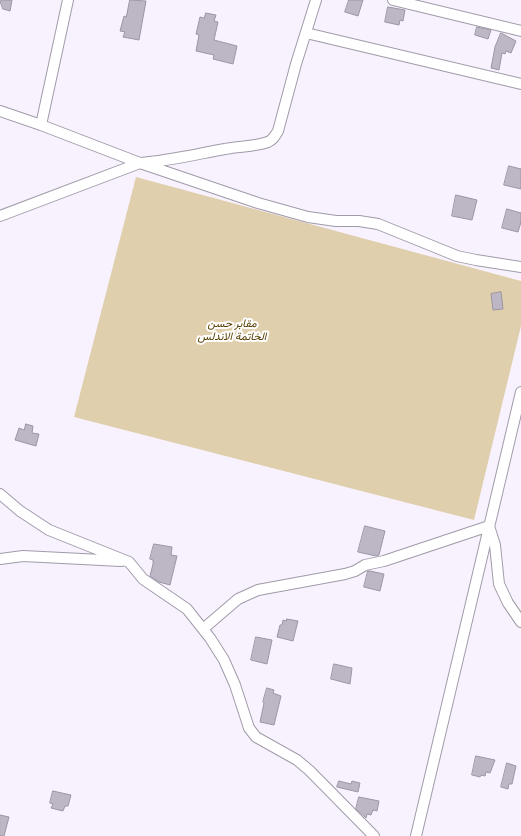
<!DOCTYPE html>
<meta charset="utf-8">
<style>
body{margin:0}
canvas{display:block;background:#f7f2fe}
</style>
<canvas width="521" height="836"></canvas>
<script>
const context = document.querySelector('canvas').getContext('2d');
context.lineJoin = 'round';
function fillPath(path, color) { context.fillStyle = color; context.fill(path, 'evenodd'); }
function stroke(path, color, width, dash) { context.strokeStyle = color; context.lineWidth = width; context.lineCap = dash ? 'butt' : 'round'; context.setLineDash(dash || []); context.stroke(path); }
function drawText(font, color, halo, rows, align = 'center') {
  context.font = font + ' "Playfair Display",Vazirmatn,serif'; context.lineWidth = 4; context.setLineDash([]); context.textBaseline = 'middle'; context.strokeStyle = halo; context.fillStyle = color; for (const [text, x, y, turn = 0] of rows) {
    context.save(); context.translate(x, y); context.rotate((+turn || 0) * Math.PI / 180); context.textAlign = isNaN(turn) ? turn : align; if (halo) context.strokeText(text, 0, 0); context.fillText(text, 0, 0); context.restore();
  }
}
fillPath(new Path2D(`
 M136,177L521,281V326L474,520L74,417Z`), '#e0cfad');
const building = new Path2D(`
 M0,0H12L10,11L3,9Z
 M130,0L146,1L139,40L123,37L125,32L120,31L124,16L126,17Z
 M349,0H363L358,16L345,12Z
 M388,7L405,10L403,21L400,20L399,25L385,22Z
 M206,13L216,15L214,21L218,22L214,40L237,46L233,64L213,59L214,55L196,51L199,35L196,34L200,17L204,18Z
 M477,27L491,30L488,39L475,35Z
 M501,33L516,41L511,53L506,51L505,54L502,53L499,70L491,68L495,47Z
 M509,166L521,169V189L504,185Z
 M456,195L477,200L472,220L452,216Z
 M507,209L521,213V222L518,232L502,228Z
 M501,292L503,309L493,310L491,294Z
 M26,424L33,426L32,433L39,434L36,446L15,440L19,428L24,430Z
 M365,526L385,531L379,555L376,556L358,552Z
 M154,544L172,547L171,555L177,556L170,585L159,582L150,576L153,564V560L150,559Z
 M368,571H370L384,574L380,591L364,587Z
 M287,619L298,621L293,641L277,637L280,625H282L283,620L286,621Z
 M256,637L272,640L267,664L251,660Z
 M334,664L352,668L350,684L331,679Z
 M267,688L274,690L273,693L281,696L274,725L260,722L264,703L263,702Z
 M476,756L495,760L490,773L486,772L485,776L481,775L480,777L472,775Z
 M507,763L516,766L512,784H509L508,789L501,787Z
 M339,781L351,784L352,781L360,783L358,792L337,787Z
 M53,791L71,795L68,806H65L63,811L51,808L53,804L50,803Z
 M359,797L379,801L377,811L373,810L371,815L367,814L366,818L356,809Z
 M0,815L9,817L4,836H0Z`);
fillPath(building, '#bdb7c5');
stroke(building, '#9c96a4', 1);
const minor = new Path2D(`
 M393,0L521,31
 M306,33L521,84
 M0,111L41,125L140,163L258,203L308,217L336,221H359L378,224L457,256L476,260L521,267
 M41,125L68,0
 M0,216L140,163C169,161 197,154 225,149C239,146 254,147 268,142C273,140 275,136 278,131L296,64L316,0
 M0,494L20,511L49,530L129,562L143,579L187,609L210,638L224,660L235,685L249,728L256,737L297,760L309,770L374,836
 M0,559L23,556L121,561
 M203,629L238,599L258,590L345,574L355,571L365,565L384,561L489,526L495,545L499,584L508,603L521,622
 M416,836L521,392`);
stroke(minor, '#a19ba9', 12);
stroke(minor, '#fff', 10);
drawText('italic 11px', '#563e00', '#fff', [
 ["مقابر حسن",232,324],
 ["الخاتمة الاندلس",232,337]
]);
</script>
